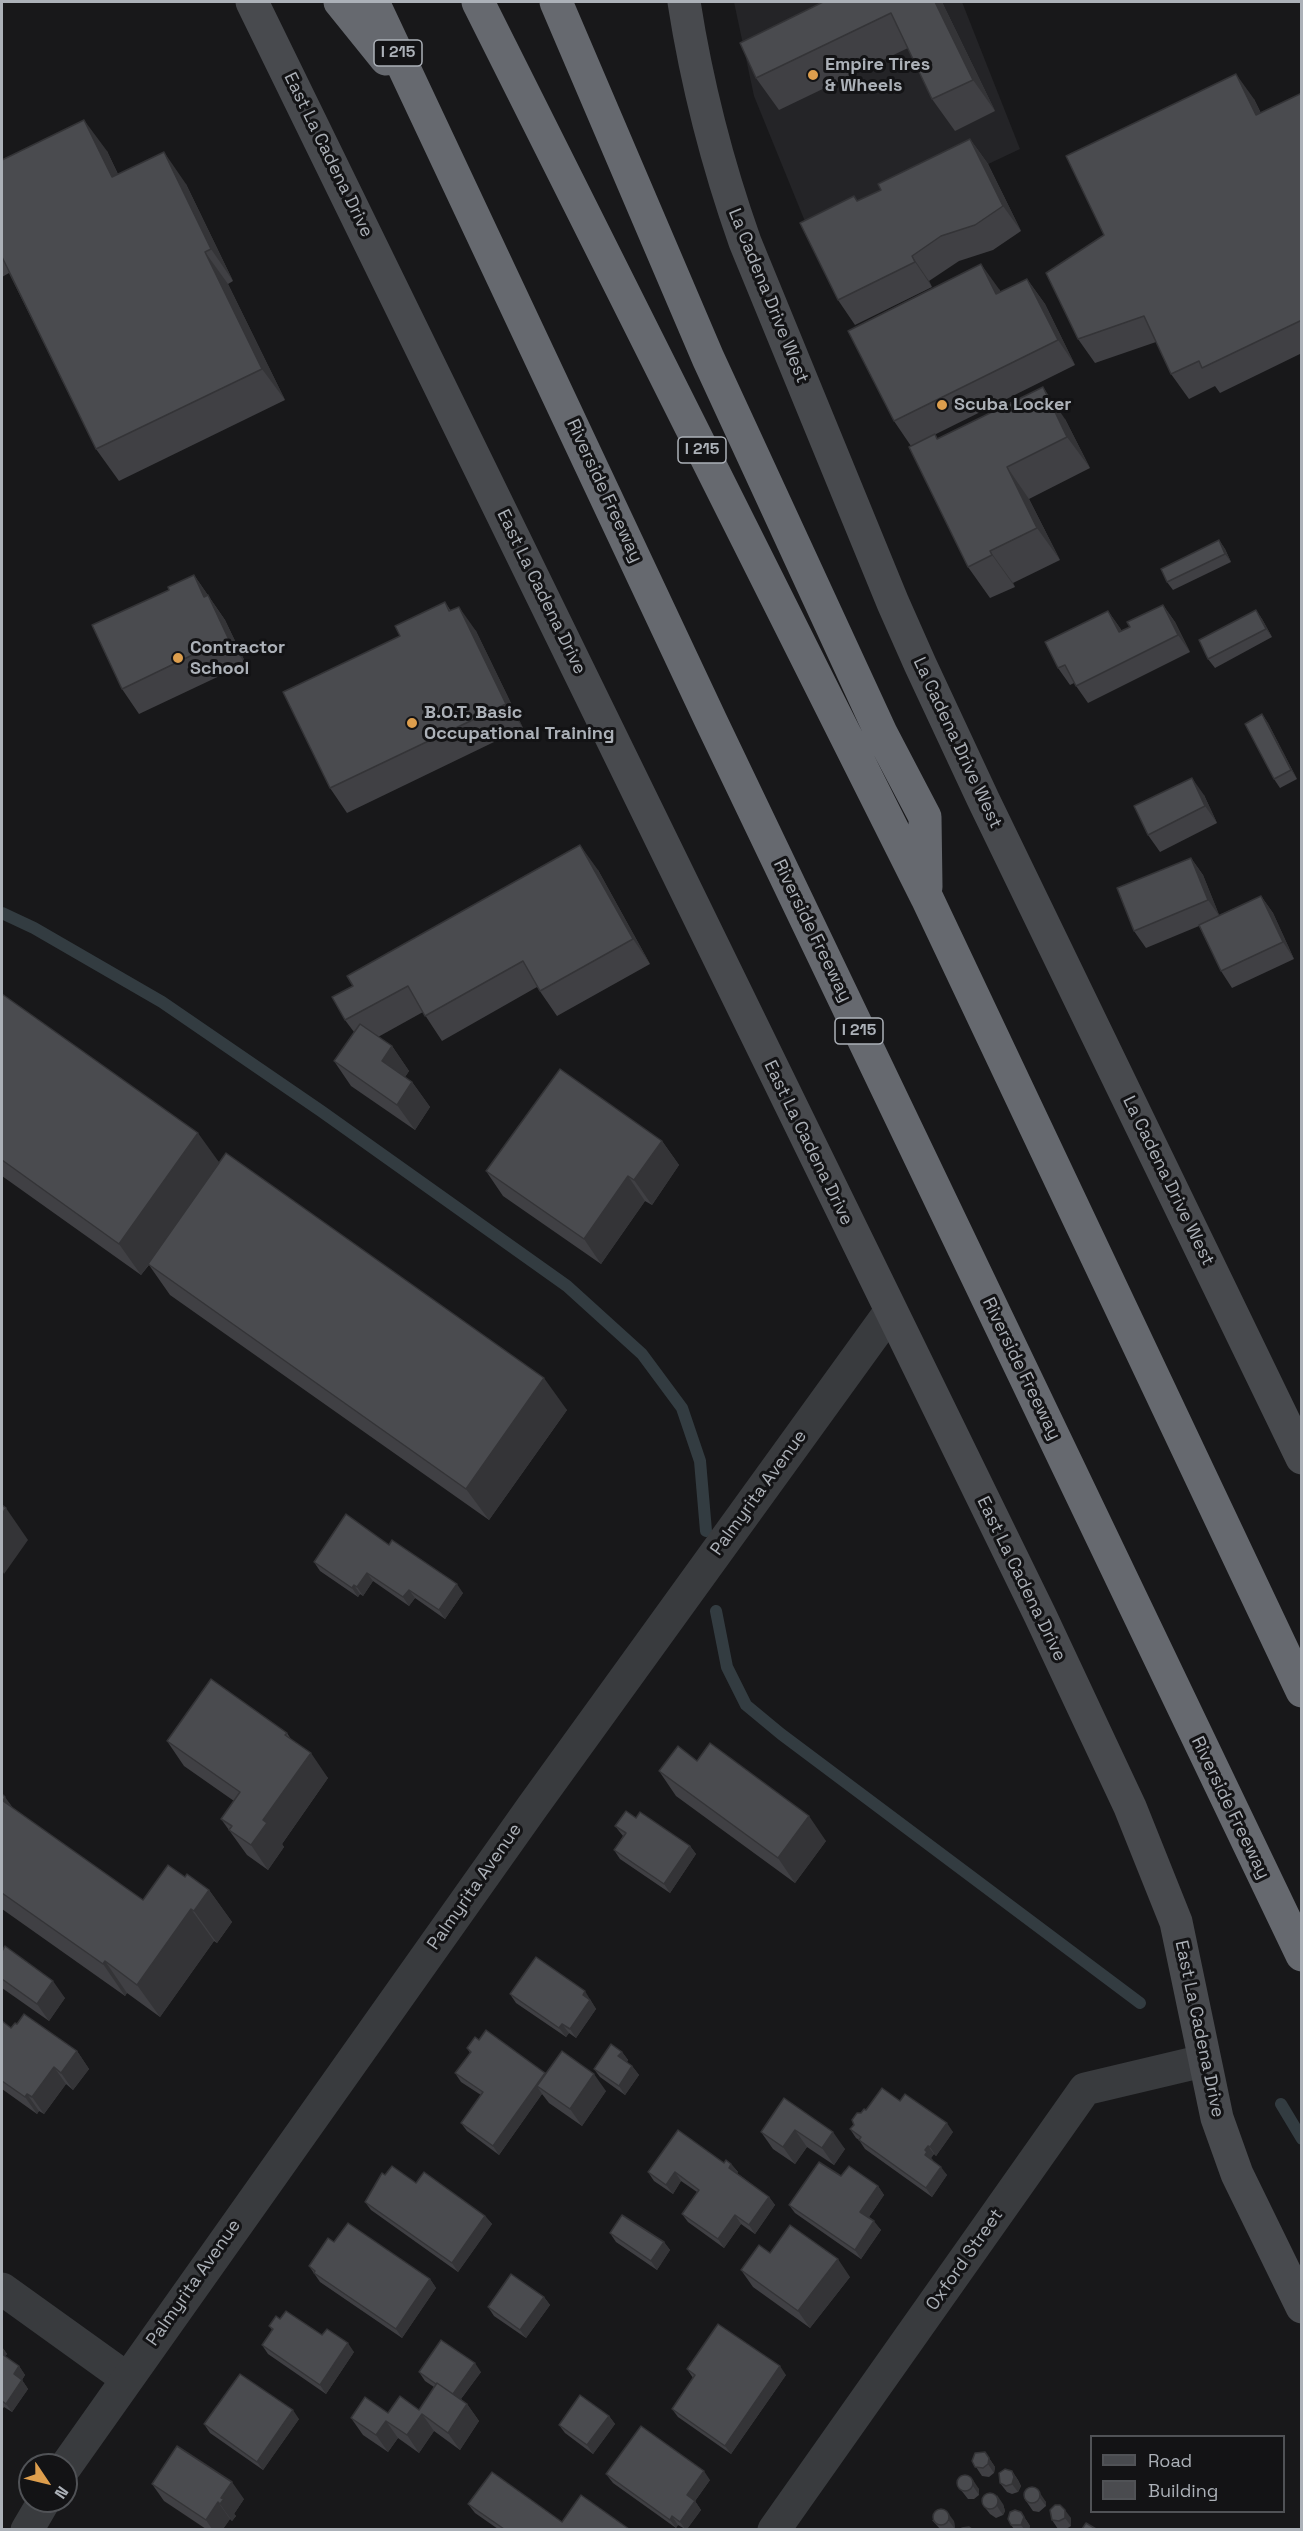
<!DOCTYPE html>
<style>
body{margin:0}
#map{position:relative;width:1303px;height:2531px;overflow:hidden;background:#18181a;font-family:"Space Grotesk",sans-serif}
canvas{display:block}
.frame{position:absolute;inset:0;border:3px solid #acb1b8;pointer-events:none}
.legend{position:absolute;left:1090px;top:2435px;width:195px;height:78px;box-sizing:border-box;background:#131315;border:2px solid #505256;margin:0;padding:8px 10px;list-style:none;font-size:18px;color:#acb1b8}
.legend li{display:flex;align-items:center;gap:12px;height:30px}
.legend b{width:30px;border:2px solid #505256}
.north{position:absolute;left:18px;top:2453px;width:60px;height:60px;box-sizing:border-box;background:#131315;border:2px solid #505256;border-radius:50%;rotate:125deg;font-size:16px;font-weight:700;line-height:24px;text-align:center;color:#acb1b8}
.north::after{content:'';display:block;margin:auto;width:21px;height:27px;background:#dd9e4d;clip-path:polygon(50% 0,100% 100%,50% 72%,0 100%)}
</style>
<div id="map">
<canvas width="1303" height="2531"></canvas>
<div class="frame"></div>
<ul class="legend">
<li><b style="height:8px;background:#484a4e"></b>Road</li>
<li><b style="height:16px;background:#4a4b4f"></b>Building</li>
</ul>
<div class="north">N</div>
</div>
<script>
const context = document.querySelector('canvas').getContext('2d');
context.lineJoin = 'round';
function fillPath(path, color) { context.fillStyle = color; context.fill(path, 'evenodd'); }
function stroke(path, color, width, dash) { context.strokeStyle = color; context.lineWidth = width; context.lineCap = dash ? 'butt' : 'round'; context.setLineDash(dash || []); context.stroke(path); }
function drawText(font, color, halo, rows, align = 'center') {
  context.font = font + ' "Space Grotesk",sans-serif'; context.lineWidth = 6; context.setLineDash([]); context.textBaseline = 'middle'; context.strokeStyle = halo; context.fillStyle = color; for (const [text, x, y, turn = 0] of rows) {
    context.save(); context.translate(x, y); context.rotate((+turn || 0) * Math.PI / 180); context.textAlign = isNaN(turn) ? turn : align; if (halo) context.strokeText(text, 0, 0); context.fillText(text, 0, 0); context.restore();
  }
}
fillPath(new Path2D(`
 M734,2H962L1020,149L815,246L754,96Z`), '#242427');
stroke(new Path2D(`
 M2,913L34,928L162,1002L321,1111L567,1286L642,1354L682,1408L700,1461L706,1531
 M716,1611L727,1667L746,1705L781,1734L1140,2003
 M1281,2104L1302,2139`), '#333c41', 12);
stroke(new Path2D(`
 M2,2289L126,2378
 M774,2530L1085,2089L1203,2061`), '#393b3e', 33);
stroke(new Path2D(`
 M66,2466L533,1806L890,1312
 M27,2530L44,2501`), '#393b3e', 33);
stroke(new Path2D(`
 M252,2L1040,1615L1130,1807L1176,1922L1217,2118L1237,2174L1302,2307
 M684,2C697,85 717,163 745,242L893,603L920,664L983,799L1302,1458`), '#484a4e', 33);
stroke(new Path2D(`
 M340,2L386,59
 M373,2L711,721L1302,1955
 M478,2L927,898L1302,1691
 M556,2L708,358L881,733L925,817L926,887`), '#66696f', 33);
fillPath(new Path2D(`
 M942,2L995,111L955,131L932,99L908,48L779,110L756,78L740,43Z
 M1302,93V353L1220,393L1215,386L1189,399L1171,374L1156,342L1095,363L1078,339L1104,235L1254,99L1261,113Z
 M970,139L988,164L1021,231L993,250L959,261L929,281L932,287L855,325L838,300L858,201L881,190Z
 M107,151L118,174L186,184L233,281L228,284L285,400L119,481L96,449L9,273L2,277V160Z
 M1027,279L1045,304L1075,365L922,441L935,434L938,439L1065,419L1090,468L1029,499L1060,560L1013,583L1015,587L990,598L968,567L911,446L894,421L999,289L1001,292Z
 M1219,540L1225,549L1231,562L1173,590L1167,582Z
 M194,575L225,620L247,666L230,675L228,672L139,714L122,689L169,590Z
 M445,602L451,611L476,631L523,728L347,813L330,788L400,636Z
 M1163,605L1175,622L1190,652L1088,703L1074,683L1070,685L1058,668L1108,611L1122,631L1130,627Z
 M1256,610L1262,619L1272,637L1215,668L1208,659Z
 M1262,714L1268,723L1297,779L1280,788L1274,779Z
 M1204,795L1217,823L1160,852L1148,835Z
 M1191,858L1203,875L1219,915L1261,896L1273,913L1294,959L1232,988L1221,971L1199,926L1146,948L1134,931Z
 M598,870L650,964L557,1016L537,987L442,1041L423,1012L378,1037L392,1046L409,1071L405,1077L412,1082L430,1107L415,1130L351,1086L334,1061L354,1032L345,1020Z
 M2,994L219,1162L567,1410L489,1520L170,1295L149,1265L141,1275L2,1176Z
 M662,1141L679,1165L652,1205L645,1201L601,1264L503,1196L486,1171Z
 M389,1545L463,1593L445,1619L415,1598L409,1606L373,1581L363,1596L360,1594L358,1597L320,1571L314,1562Z
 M287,1733L291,1739L328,1778L282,1844L284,1847L268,1870L247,1855L221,1819L234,1801L184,1766L167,1741Z
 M697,1761L826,1841L795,1883L676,1796L659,1771Z
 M2,1794L13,1808L143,1900L185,1877L209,1890L232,1922L217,1943L214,1941L160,2017L127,1993L125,1996L2,1909Z
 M636,1818L690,1846L696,1854L670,1893L620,1859L614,1850L623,1836L615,1826Z
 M2,1951L65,1998L49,2021L2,1988Z
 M510,1994L591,2000V2001L596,2009L576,2038L569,2033L566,2037L516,2003Z
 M2,2021L11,2028L77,2051L89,2069L73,2090L66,2084L44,2114L39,2111L37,2114L2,2089Z
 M479,2040L546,2073L606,2091L582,2126L549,2103L542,2094L499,2155L467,2131L461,2123L481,2095L461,2082L455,2073L470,2053L467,2048Z
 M622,2052L628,2060L627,2062L632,2066L639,2075L625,2095L600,2077L594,2069Z
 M784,2098L845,2149L834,2165L807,2147L795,2164L773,2149L761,2132Z
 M900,2101L953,2132L936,2156L934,2154L931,2158L933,2161L947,2175L932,2197L865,2149L859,2140L856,2138L850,2129L861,2113L866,2110Z
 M724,2163L731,2164L738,2172L737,2173L769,2197L775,2205L755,2234L741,2224L724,2248L688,2222L682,2214L697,2192L681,2181L673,2194L654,2181L648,2172Z
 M385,2175L485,2216L492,2224L458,2272L371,2210L365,2202Z
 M841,2176L878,2186L884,2195L869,2217L881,2230L861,2259L795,2213L789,2205Z
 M610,2233L664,2242L670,2250L657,2270L616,2242Z
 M334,2242L430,2279L436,2288L402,2338L320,2282L309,2266Z
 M741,2270L850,2277L810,2328L753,2287Z
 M544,2297L550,2305L526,2338L494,2316L488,2307Z
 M269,2326L322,2335L354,2352L326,2394L268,2354L262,2345L272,2330Z
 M2,2347L7,2354L5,2356L19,2366L25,2375L22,2380L28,2389L12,2412L4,2407L2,2410Z
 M687,2369L786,2375L731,2454L678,2417L672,2409L693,2378Z
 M419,2372H481L461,2399L467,2404L479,2421L460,2450L434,2431L419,2453L398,2438L388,2452L363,2435L351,2418L419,2410L434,2387L425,2381Z
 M609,2416L615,2424L593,2454L565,2433L559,2425Z
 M299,2419L263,2470L210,2433L204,2424Z
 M985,2452L995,2467L994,2473L989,2477L982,2476L972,2461Z
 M1012,2471L1018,2480L1021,2486L1018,2492L1012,2494L1007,2492L1000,2483Z
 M606,2474L710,2480L695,2501L701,2510L687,2529H685L678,2525L676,2528L613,2483Z
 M961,2475L979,2489V2495L974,2499H968L957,2485Z
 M152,2484L244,2499L234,2514L236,2516L232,2521L230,2519L223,2529H206L164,2501Z
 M1029,2488L1046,2502V2506L1039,2512L1033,2511L1024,2498Z
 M468,2504L562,2522L629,2529H498L475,2513Z
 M1003,2504L1005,2511L1003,2515L996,2518L990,2514L983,2505Z
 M1050,2510L1071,2518V2526L1066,2529H1058L1052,2520Z
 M1021,2512L1030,2526L1029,2529H1014L1011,2525Z
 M932,2520L954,2521L955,2529H940Z`), '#404044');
fillPath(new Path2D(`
 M935,2H942L995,111L973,80Z
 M1236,74L1254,99L1274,140L1256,115Z
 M84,120L107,151L134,209L112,177Z
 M970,139L988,164L1021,231L1003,206Z
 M164,152L186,184L233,281L211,249Z
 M205,252L228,284L285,400L262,369Z
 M912,256L929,281L932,287L915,262Z
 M981,264L999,289L1014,319L996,294Z
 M1027,279L1045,304L1075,365L1058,340Z
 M1043,387L1065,419L1090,468L1067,437Z
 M1007,467L1029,499L1060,560L1037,528Z
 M1219,540L1225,549L1231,562L1225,554Z
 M990,551L1013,583L1015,587L992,555Z
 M194,575L225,620L247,666L230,642L204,597Z
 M1163,605L1175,622L1190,652L1178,635Z
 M459,607L476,631L523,728L506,704Z
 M1256,610L1262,619L1272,637L1266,629Z
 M1108,611L1120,628L1131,649L1119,632Z
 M1262,714L1268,723L1297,779L1291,770Z
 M1192,778L1204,795L1217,823L1205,806Z
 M580,845L598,870L650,964L633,939Z
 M1191,858L1203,875L1220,917L1208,900Z
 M1261,896L1273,913L1294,959L1283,942Z
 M392,1046L409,1071L399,1086L382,1061Z
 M412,1082L430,1107L415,1130L397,1105Z
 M198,1133L221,1165L141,1275L119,1244Z
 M662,1141L679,1165L652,1205L634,1180Z
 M628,1176L645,1201L601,1264L584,1239Z
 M544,1378L567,1410L489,1520L466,1489Z
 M6,1508L28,1540L4,1574L2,1570V1514Z
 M367,1573L373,1581L363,1596L357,1587Z
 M457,1584L463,1593L445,1619L439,1610Z
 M354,1585L360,1594L358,1597L352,1588Z
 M409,1590L415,1598L409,1606L403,1597Z
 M311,1753L328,1778L282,1844L284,1847L268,1870L251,1845L263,1820Z
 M5,1797L28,1829L2,1805V1798Z
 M809,1816L826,1841L795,1883L778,1858Z
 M690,1846L696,1854L670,1893L664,1884Z
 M209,1890L232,1922L217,1943L194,1911Z
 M191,1909L214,1941L160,2017L137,1985Z
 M105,1961L127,1993L125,1996L103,1964Z
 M53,1981L65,1998L49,2021L37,2004Z
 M585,1991L596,2009L576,2038L570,2029L583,1995Z
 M562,2024L569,2033L566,2037L559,2028Z
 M77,2051L89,2069L73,2090L61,2073Z
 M622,2052L628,2060L625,2065L618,2056Z
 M632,2066L639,2075L625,2095L619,2086Z
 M54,2067L66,2084L44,2114L32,2097Z
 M545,2073L537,2086L542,2094L499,2155L493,2146Z
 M594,2074L606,2091L582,2126L570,2109Z
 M27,2094L39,2111L37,2114L25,2097Z
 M947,2123L953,2132L936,2156L930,2147Z
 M795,2130L807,2147L795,2164L783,2147Z
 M833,2132L845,2149L834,2165L822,2148Z
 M928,2146L934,2154L931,2158L933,2160L931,2164L925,2155V2150Z
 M731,2164L738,2172L735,2176L729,2168Z
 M941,2167L947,2175L932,2197L926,2188Z
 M675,2172L681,2181L673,2194L666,2185Z
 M878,2186L884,2195L867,2220L860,2212Z
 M769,2197L775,2205L755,2234L749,2225Z
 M735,2215L741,2224L724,2248L718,2239Z
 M485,2216L492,2224L458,2272L452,2263Z
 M874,2221L881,2230L861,2259L855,2250Z
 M664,2242L670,2250L657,2270L651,2261Z
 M838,2259L850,2277L810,2328L798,2311Z
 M430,2279L436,2288L402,2338L396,2329Z
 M544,2297L550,2305L526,2338L520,2330Z
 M348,2343L354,2352L326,2394L320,2385Z
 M2,2347L7,2354L3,2359L2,2357Z
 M475,2363L481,2372L457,2404L451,2395Z
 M19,2366L25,2375L20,2383L14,2374Z
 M780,2366L786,2375L731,2454L725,2446Z
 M22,2380L28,2389L12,2412L6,2404Z
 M467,2404L479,2421L460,2450L448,2433Z
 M293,2410L299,2419L263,2470L257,2462Z
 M422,2414L434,2431L419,2453L407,2435Z
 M609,2416L615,2424L593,2454L587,2445Z
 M386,2421L398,2438L388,2452L376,2435Z
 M989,2458L995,2467L994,2473L988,2464Z
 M704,2471L710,2480L693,2504L687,2495Z
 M1012,2471L1018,2480L1021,2486L1018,2492L1012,2484Z
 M973,2480L979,2489V2495L973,2486Z
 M232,2482L244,2499L234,2514L236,2516L232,2521L220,2504L221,2498Z
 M1040,2493L1046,2502V2506L1040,2498Z
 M997,2495L1003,2504L1005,2511L1003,2515L997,2506Z
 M695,2501L701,2510L687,2529H685L680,2522Z
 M218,2502L230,2519L223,2529H212L206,2520Z
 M1065,2510L1071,2518V2526L1065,2518Z
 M1021,2512L1030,2526L1029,2529H1024L1021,2525Z
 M948,2513L954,2521L955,2529L949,2521Z
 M672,2516L678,2525L676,2528L670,2520Z`), '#343437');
const building = new Path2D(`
 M823,2H935L973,80L932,99L891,13L756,78L740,43Z
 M1236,74L1256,115L1302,93V320L1202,368L1199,361L1171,374L1144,316L1078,339L1046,273L1104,235L1066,156Z
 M84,120L112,177L164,152L211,249L205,252L262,369L96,449L2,257V160Z
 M970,139L1003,206L975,225L941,236L912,256L915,262L838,300L800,223L854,196L857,201L881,190L878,184Z
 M981,264L996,294L1027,279L1058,340L894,421L848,331Z
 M1043,387L1067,437L1007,467L1037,528L990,551L992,555L968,567L909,447L935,434L937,439Z
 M1219,540L1225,554L1167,582L1161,569Z
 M194,575L204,597L208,595L230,642L212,650L211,646L122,689L92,625L169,590L168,587Z
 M445,602L449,611L459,607L506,704L330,788L283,692L400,636L395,626Z
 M1163,605L1178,635L1076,686L1065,665L1058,668L1045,642L1108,611L1119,632L1130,627L1127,622Z
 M1256,610L1266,629L1208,659L1199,640Z
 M1262,714L1291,770L1274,779L1245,724Z
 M1192,778L1205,806L1148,835L1134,806Z
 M580,845L633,939L540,991L523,961L425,1016L408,986L345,1020L332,997L353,986L347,976Z
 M1191,858L1208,900L1134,931L1117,888Z
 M1261,896L1283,942L1221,971L1199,925Z
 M2,994L198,1133L119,1244L2,1160Z
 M360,1024L392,1046L382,1061L412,1082L397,1105L334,1061Z
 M560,1069L662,1141L634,1180L628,1176L584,1239L486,1171Z
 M226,1153L544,1378L466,1489L148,1264Z
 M2,1505L6,1508L2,1514Z
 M346,1514L389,1545L392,1540L457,1584L439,1610L409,1590L403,1597L367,1573L357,1587L354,1585L352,1588L314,1562Z
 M211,1679L287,1733L285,1735L311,1753L263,1820L267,1823L251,1845L229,1830L232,1826L221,1819L240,1792L167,1741Z
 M710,1743L809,1816L778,1858L659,1771L678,1746L697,1761Z
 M2,1794L5,1797L3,1801L143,1900L168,1865L185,1877L187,1874L209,1890L194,1911L191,1909L137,1985L105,1961L103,1964L2,1893Z
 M626,1811L636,1818L640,1812L690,1846L664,1884L614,1850L626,1833L615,1826Z
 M5,1946L53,1981L37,2004L2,1979V1951Z
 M536,1957L585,1991L583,1995L590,2000L570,2029L562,2024L559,2028L510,1994Z
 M24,2014L77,2051L61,2073L54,2067L32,2097L27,2094L25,2097L2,2081V2021L11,2028L15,2023L17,2024Z
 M486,2030L545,2073L493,2146L461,2123L483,2092L455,2073L471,2052L467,2048L475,2037L479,2040Z
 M611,2044L622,2052L618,2056L632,2066L619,2086L594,2069Z
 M562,2051L594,2074L570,2109L537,2086Z
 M882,2088L900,2101L905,2094L947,2123L930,2147L928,2146L925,2150L927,2152L925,2155L941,2167L926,2188L859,2140L861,2137L850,2129L854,2125L852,2120L857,2113H861L864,2109L866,2110Z
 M784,2098L833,2132L822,2148L795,2130L783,2147L761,2132Z
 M678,2130L724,2163L726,2160L731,2164L729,2168L769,2197L749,2225L735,2215L718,2239L682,2214L699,2190L675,2172L666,2185L648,2172Z
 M819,2162L841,2176L849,2166L878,2186L860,2212L874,2221L855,2250L789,2205Z
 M392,2166L416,2183L424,2172L485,2216L452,2263L365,2202L382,2173L385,2175Z
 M622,2215L664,2242L651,2261L610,2233Z
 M348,2223L430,2279L396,2329L314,2273L315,2271L309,2266L328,2238L334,2242Z
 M790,2225L838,2259L798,2311L741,2270L759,2245L770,2253Z
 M511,2274L544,2297L520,2330L488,2307Z
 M286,2311L322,2335L327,2329L348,2343L320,2385L262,2345L273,2329L269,2326L276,2316L280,2319Z
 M718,2324L780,2366L725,2446L672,2409L695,2375L687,2369Z
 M441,2340L475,2363L453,2394L437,2383L436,2384L419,2372Z
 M2,2354L19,2366L14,2374L22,2380L6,2404L2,2401Z
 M240,2374L293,2410L257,2462L204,2424Z
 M437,2383L467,2404L448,2433L422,2414L407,2435L386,2421L376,2435L351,2418L365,2397L388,2413L400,2396L419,2410Z
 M580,2395L609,2416L587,2445L559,2425Z
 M641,2426L704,2471L687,2495L695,2501L680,2522L672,2516L670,2520L606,2474Z
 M177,2446L232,2482L221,2498L224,2499L220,2504L218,2502L206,2520L152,2484Z
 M985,2452L989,2458L988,2464L983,2468L975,2467L972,2461L975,2453Z
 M1005,2469L1012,2471L1014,2477L1012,2484L1006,2486L1000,2483L999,2473Z
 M492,2472L562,2522L581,2495L629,2529H504L468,2504Z
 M957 2483a8 8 0 1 1 16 0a8 8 0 1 1-16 0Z
 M1024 2495a8 8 0 1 1 16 0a8 8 0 1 1-16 0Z
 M982 2501a8 8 0 1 1 16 0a8 8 0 1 1-16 0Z
 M1055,2505H1060L1065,2510V2518L1059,2521L1052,2520L1050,2510Z
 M933 2517a8 8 0 1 1 16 0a8 8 0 1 1-16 0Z
 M1015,2510L1021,2512L1024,2517L1021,2525H1011L1008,2519L1010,2512Z
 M1086,2523L1096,2529H1082Z
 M969,2527L972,2529H961L962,2528Z`);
fillPath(building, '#4a4b4f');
stroke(building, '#343437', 1.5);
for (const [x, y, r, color] of [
 [813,75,6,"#dd9e4d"],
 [942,405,6,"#dd9e4d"],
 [178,658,6,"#dd9e4d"],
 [412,723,6,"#dd9e4d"]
]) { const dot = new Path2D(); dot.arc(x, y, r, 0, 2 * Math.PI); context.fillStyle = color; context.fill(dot); stroke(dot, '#131315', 2); }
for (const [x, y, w] of [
 [398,53,48],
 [702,450,48],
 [859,1031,48]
]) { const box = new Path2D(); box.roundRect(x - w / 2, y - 13, w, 26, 4.5); context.fillStyle = '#131315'; context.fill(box); stroke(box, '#acb1b8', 1.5); }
drawText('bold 16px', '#acb1b8', null, [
 ["I 215",398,53],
 ["I 215",702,450],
 ["I 215",859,1031]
]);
drawText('bold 18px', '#acb1b8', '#131315', [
 ["Empire Tires",825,65],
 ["& Wheels",825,86],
 ["Scuba Locker",954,405],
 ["Contractor",190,648],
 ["School",190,669],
 ["B.O.T. Basic",424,713],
 ["Occupational Training",424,734]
], 'left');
drawText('18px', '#acb1b8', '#131315', [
 ["East La Cadena Drive",328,155,64],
 ["La Cadena Drive West",768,296,68],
 ["Riverside Freeway",604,491,65],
 ["East La Cadena Drive",541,592,64],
 ["La Cadena Drive West",957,743,65],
 ["Riverside Freeway",812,931,64],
 ["East La Cadena Drive",808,1143,64],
 ["La Cadena Drive West",1168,1181,64],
 ["Riverside Freeway",1021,1369,64],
 ["Palmyrita Avenue",759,1493,-54],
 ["East La Cadena Drive",1021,1579,64],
 ["Riverside Freeway",1230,1808,64],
 ["Palmyrita Avenue",475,1887,-55],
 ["East La Cadena Drive",1199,2029,78],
 ["Oxford Street",965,2260,-55],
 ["Palmyrita Avenue",194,2283,-55]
]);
</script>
